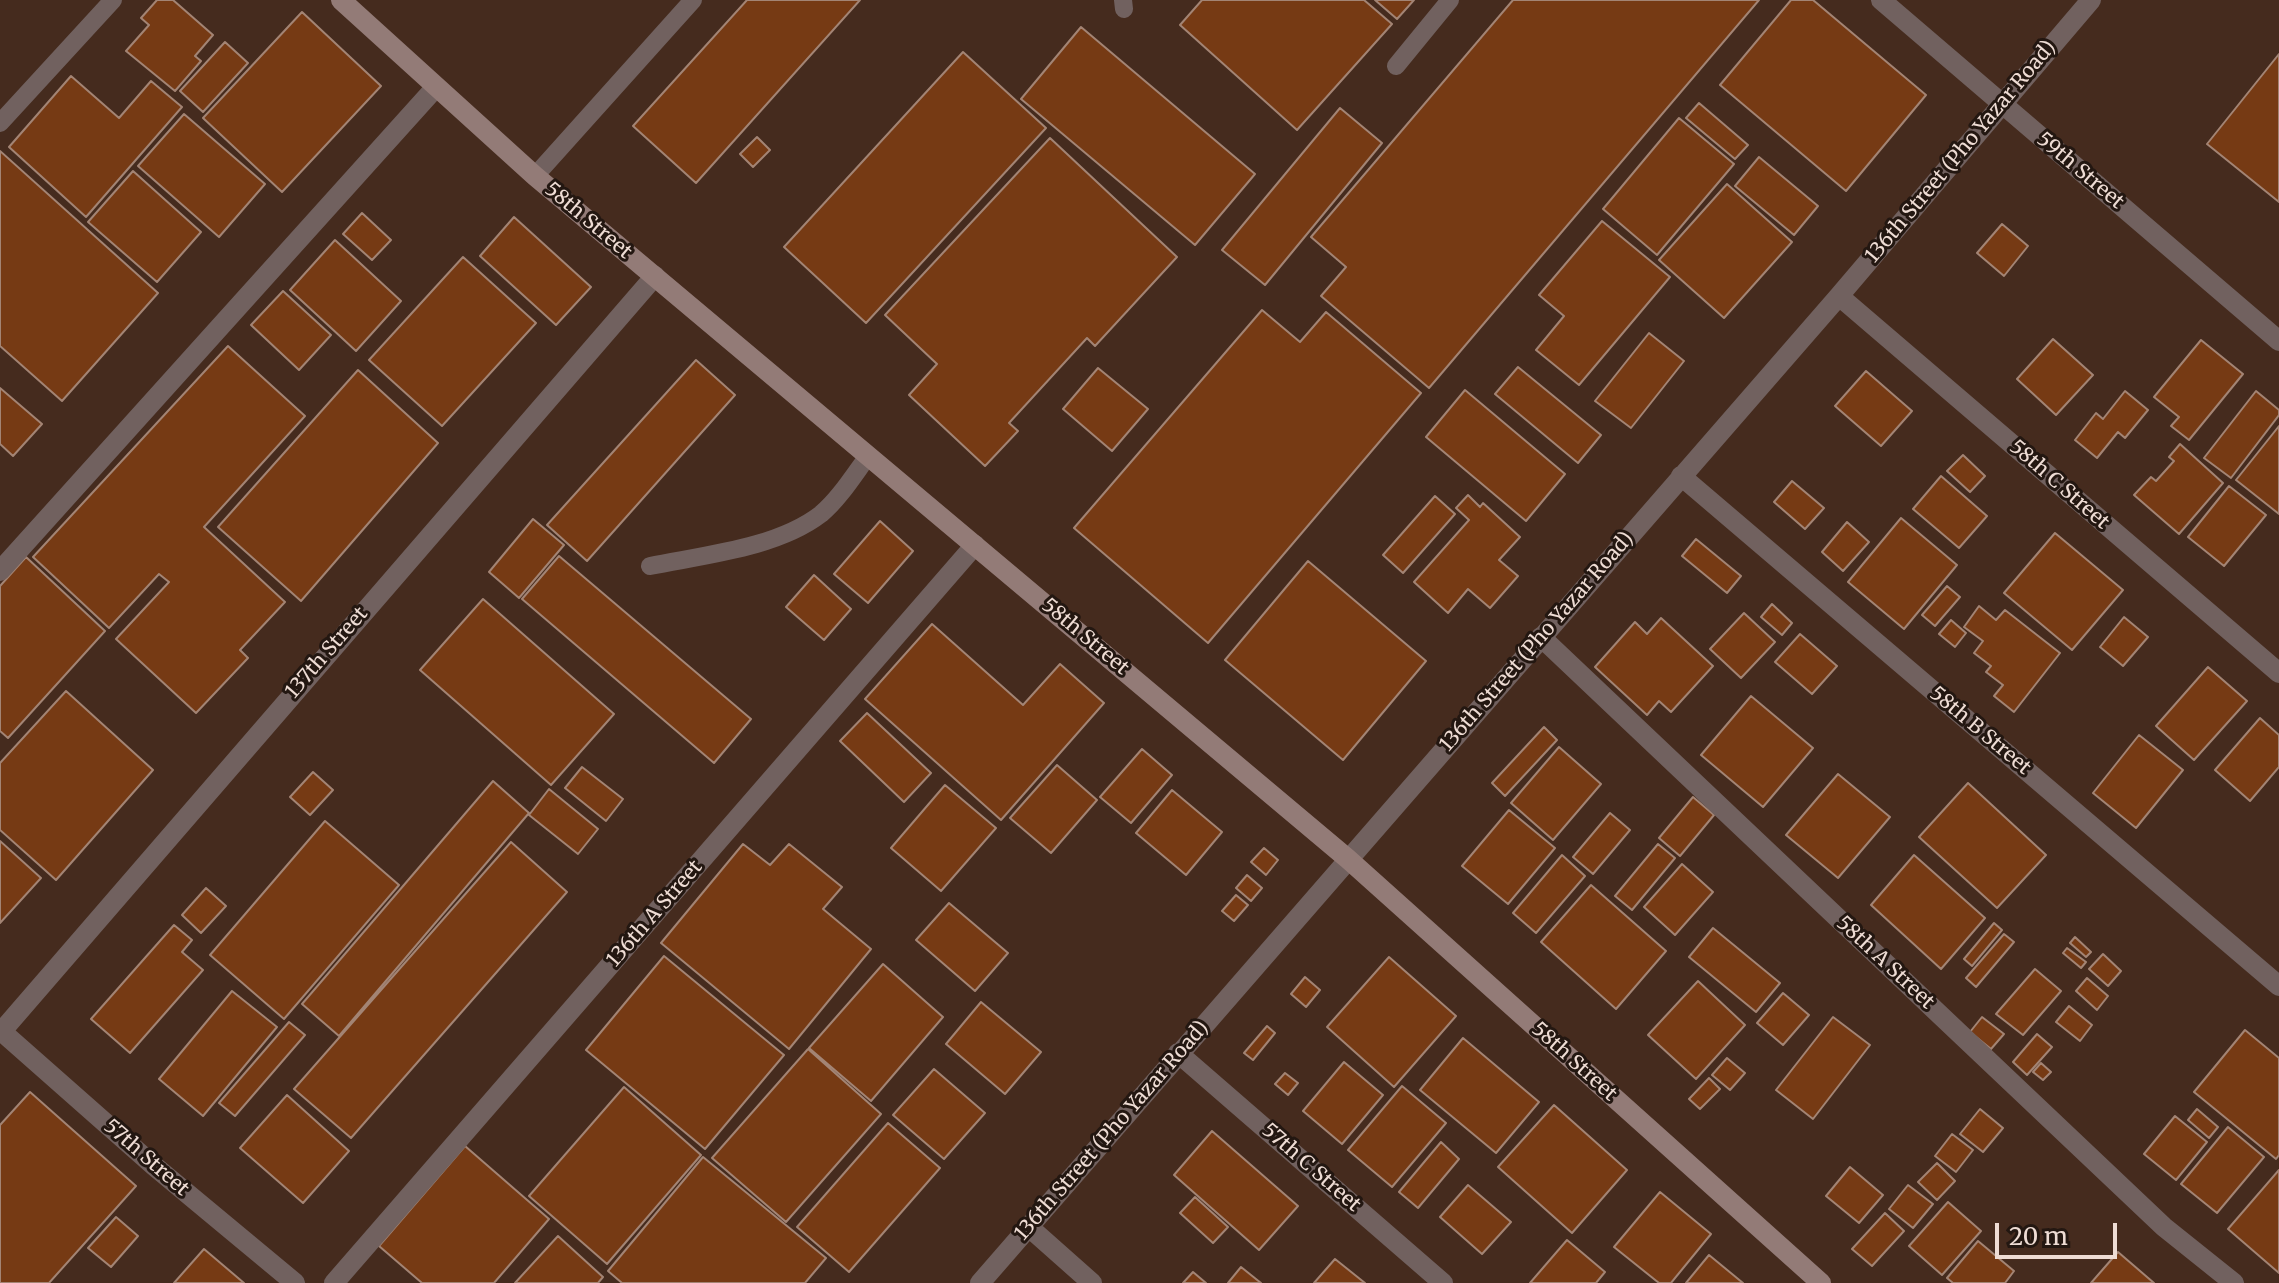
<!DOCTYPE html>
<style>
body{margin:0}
#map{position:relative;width:2279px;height:1283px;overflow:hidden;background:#452b1e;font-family:Merriweather,serif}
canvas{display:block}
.scale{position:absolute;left:1995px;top:1223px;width:122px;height:36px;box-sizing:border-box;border:4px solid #eedcd4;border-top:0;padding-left:10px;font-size:24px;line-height:28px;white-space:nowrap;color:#eedcd4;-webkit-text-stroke:6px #231711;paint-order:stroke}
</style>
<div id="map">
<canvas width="2279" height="1283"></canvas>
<div class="scale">20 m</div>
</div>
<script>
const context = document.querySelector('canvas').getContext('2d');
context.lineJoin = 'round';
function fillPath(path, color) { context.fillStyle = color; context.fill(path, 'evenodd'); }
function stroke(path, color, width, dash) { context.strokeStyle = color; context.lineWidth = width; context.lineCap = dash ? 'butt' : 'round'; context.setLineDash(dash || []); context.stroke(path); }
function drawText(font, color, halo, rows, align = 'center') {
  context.font = font + ' Merriweather,serif'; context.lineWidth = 6; context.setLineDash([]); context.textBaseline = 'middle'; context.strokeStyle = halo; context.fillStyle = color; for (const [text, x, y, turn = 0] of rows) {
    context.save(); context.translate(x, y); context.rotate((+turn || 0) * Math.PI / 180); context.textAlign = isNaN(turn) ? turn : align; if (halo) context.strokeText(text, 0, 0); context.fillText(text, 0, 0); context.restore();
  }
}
const building = new Path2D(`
 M157,0H173L213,35L195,56L201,61L175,91L126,51L149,25L141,18Z
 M747,0H860L696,183L633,126Z
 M1202,0H1364L1392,24L1297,130L1180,25Z
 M1375,0H1414L1397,19Z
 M1513,0H1759L1429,388L1321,296L1346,267L1311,237Z
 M1791,0H1813L1926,95L1846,191L1720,85Z
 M302,12L381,86L282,192L203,118Z
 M1081,27L1255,174L1195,245L1021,99Z
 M225,42L248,63L203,112L180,91Z
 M963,52L1046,128L866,323L784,247Z
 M2279,54V202L2207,144Z
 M71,76L119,118L151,81L182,107L86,217L9,147Z
 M1699,103L1748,145L1735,159L1686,118Z
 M1340,108L1382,143L1265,285L1222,250Z
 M184,114L265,184L219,237L138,166Z
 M1679,118L1734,164L1657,255L1603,209Z
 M757,137L770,150L753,167L740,154Z
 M1050,138L1177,257L1095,346L1087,338L1009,423L1018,431L985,466L909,395L937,364L885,315Z
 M0,151L158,293L62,401L0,346Z
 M1759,157L1818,206L1794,235L1735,186Z
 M133,171L201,232L157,282L88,222Z
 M1727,184L1792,242L1724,318L1659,260Z
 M362,213L391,240L372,260L343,234Z
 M514,217L591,287L556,325L480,256Z
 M1602,221L1670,277L1579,385L1536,350L1564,316L1539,295Z
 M2002,224L2028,246L2004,276L1977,253Z
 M335,240L401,301L356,351L290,290Z
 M463,257L536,323L442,426L369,360Z
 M283,291L331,335L299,370L251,325Z
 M1262,310L1300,342L1326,312L1421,393L1208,643L1074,528Z
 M1649,333L1684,361L1631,428L1595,401Z
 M2053,339L2093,375L2056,415L2017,379Z
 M2201,340L2243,374L2189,440L2171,426L2179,417L2154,397Z
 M228,346L305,416L204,527L285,602L240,650L248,658L196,713L116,639L169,582L159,574L109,628L33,557Z
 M696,360L735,395L587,561L547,525Z
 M1518,367L1601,435L1578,463L1495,394Z
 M1098,368L1148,409L1112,451L1063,409Z
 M358,370L438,443L301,601L218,527Z
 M1866,371L1912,411L1881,446L1835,406Z
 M0,388L42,424L13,456L0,444Z
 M1465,390L1565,474L1526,521L1426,437Z
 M2125,391L2148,410L2125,438L2118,432L2097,458L2075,440L2096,413L2103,419Z
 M2256,391L2279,410V415L2231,478L2204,458Z
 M2279,426V514L2236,480Z
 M2180,444L2223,483L2179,534L2134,495L2151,477L2156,481L2174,461L2169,457Z
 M1963,455L1985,476L1970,492L1947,471Z
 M1941,476L1987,516L1959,548L1913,509Z
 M1792,481L1824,508L1805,529L1774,502Z
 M2229,486L2266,515L2224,566L2188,537Z
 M1468,495L1480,507L1483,503L1520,537L1499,560L1518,576L1490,608L1468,589L1448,613L1414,582L1469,520L1456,508Z
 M1435,496L1455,514L1403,573L1383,555Z
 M1901,518L1957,565L1904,629L1848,582Z
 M533,519L564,545L519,598L489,572Z
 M880,521L913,551L868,603L834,574Z
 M1847,522L1869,542L1843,571L1822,552Z
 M2055,533L2123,590L2072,650L2004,593Z
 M1696,539L1741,576L1727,593L1682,556Z
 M559,556L751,719L714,763L522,599Z
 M26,557L105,631L8,738L0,731V586Z
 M1308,561L1426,661L1343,760L1225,660Z
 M814,575L851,609L824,640L786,607Z
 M1947,586L1960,597L1935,626L1922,615Z
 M483,599L614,714L551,785L420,670Z
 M1772,604L1792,623L1782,635L1761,617Z
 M1979,606L1996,620L2005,610L2060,653L2014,712L1994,696L2003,685L1986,672L1991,666L1974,653L1983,641L1964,627Z
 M1744,613L1775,642L1741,678L1710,649Z
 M2124,617L2148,637L2123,666L2100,647Z
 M1661,618L1713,666L1671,712L1659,701L1647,715L1595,667L1635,622L1647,634Z
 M1951,620L1966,633L1955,647L1939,634Z
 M932,624L1023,705L1060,664L1104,703L1001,820L865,699Z
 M1800,634L1837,666L1812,694L1775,662Z
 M2208,667L2247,701L2194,760L2156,726Z
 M66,691L153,770L56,880L0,830V763Z
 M1751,696L1813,748L1763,807L1701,755Z
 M867,713L931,773L904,802L840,741Z
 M2260,718L2279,735V767L2250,801L2215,770Z
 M1544,727L1557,740L1505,796L1492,783Z
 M2139,735L2183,770L2136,828L2093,793Z
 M1559,747L1601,784L1553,840L1511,803Z
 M1142,749L1172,775L1131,823L1100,797Z
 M1057,765L1097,800L1051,853L1010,818Z
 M582,767L623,799L606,821L565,788Z
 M313,772L333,790L310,815L290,797Z
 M1838,774L1890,817L1838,878L1786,835Z
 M493,781L529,813L339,1036L302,1004Z
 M1968,783L2046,855L1997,908L1919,837Z
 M945,785L996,828L941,891L891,848Z
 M549,789L598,829L578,854L529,815Z
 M1172,790L1222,832L1186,875L1136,833Z
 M1693,797L1714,815L1680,856L1659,838Z
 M1509,810L1555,848L1508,904L1462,866Z
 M1610,813L1630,830L1593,874L1573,857Z
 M325,821L399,885L284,1019L210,955Z
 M0,841L41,878L0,923Z
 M511,842L567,892L351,1138L294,1089Z
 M743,844L770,865L789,844L842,887L823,909L871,949L789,1049L661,943Z
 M1658,844L1675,858L1632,910L1615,896Z
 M1264,848L1278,860L1266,875L1251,862Z
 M1562,855L1585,876L1536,933L1513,913Z
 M1914,855L1985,918L1941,969L1871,905Z
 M1682,864L1713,892L1675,935L1644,907Z
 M1247,875L1262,888L1251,901L1236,888Z
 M1591,885L1666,951L1616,1009L1541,942Z
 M206,888L226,906L201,933L182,915Z
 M1236,895L1248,905L1234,921L1222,911Z
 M949,903L1008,953L975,991L916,940Z
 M1994,923L2002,930L1972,966L1964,959Z
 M174,925L192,940L182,952L203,970L130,1053L91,1019Z
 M1713,928L1780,983L1756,1012L1689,957Z
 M2004,934L2014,942L1976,987L1966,978Z
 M2075,937L2091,952L2086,957L2070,943Z
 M2067,948L2086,962L2081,968L2063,953Z
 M2103,954L2121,971L2108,986L2089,969Z
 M664,956L784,1055L705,1149L586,1050Z
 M1389,957L1456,1016L1394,1087L1327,1027Z
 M883,964L943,1017L871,1101L809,1048Z
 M2035,969L2061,991L2023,1035L1996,1014Z
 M1305,977L1320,990L1306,1007L1291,994Z
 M2087,978L2108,996L2097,1010L2076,991Z
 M1698,981L1745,1025L1696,1079L1648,1035Z
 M232,991L277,1027L203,1116L159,1079Z
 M1783,993L1809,1015L1783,1045L1757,1023Z
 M981,1002L1041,1052L1005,1094L946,1044Z
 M2069,1006L2092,1025L2080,1041L2056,1022Z
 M1833,1017L1870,1045L1813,1119L1776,1090Z
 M1982,1017L2004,1034L1991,1049L1970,1032Z
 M289,1022L305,1035L235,1116L219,1103Z
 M1267,1026L1275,1033L1253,1060L1244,1053Z
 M2245,1030L2279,1058V1155L2276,1159L2194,1092Z
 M2037,1034L2052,1047L2027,1075L2013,1062Z
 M1463,1038L1539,1102L1496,1153L1420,1090Z
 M808,1049L881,1114L786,1222L712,1158Z
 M1727,1058L1745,1073L1730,1090L1712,1075Z
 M1344,1062L1383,1095L1342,1144L1303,1111Z
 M2041,1063L2051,1072L2043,1080L2033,1072Z
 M934,1069L985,1113L944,1159L893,1115Z
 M1285,1073L1298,1083L1288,1095L1275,1084Z
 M1709,1078L1720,1089L1700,1109L1689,1099Z
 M1402,1086L1446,1123L1392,1187L1348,1150Z
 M624,1087L701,1155L607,1264L529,1196Z
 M30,1092L136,1186L49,1283H0V1125Z
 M287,1095L349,1151L303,1203L240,1148Z
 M1554,1105L1627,1170L1572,1233L1498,1167Z
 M1980,1109L2003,1128L1983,1152L1960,1134Z
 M2197,1109L2218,1127L2209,1138L2188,1120Z
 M2175,1116L2207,1142L2176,1180L2144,1154Z
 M888,1123L940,1168L849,1272L797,1227Z
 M2228,1127L2264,1157L2217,1213L2181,1184Z
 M1212,1131L1298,1206L1259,1250L1174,1175Z
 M1952,1134L1973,1150L1956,1172L1935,1156Z
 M1441,1142L1459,1159L1418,1208L1399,1192Z
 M465,1146L549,1219L494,1283H422L379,1246Z
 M703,1157L826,1258L805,1283H622L608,1271Z
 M1937,1163L1955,1181L1937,1200L1918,1182Z
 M1850,1167L1883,1195L1859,1223L1826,1196Z
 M2279,1170V1273L2228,1229Z
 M1468,1185L1511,1222L1482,1254L1440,1217Z
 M1908,1185L1933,1204L1913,1228L1889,1209Z
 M1660,1192L1711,1234L1671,1283H1659L1614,1247Z
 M1195,1197L1228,1227L1213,1243L1180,1213Z
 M1948,1202L1981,1231L1942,1275L1909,1246Z
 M1885,1213L1904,1231L1872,1266L1852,1249Z
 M116,1217L138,1236L111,1267L88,1248Z
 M558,1236L603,1277L598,1283H515Z
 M1567,1240L1605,1272L1596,1283H1530Z
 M1978,1241L2014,1271L2005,1283H1953L1947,1278Z
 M204,1249L244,1283H174Z
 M2118,1252L2154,1283H2091Z
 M1709,1255L1743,1283H1686Z
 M1335,1259L1365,1283H1314Z
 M1241,1267L1261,1283H1228Z
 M1193,1272L1206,1283H1183Z`);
fillPath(building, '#763a14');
stroke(building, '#a38474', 2);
stroke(new Path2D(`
 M1123,0L1124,9
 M1396,66L1450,0
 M0,123L113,0
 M535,176L693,0
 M650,566C704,555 777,548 821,514C839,499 854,475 868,456`), '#71615f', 18);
stroke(new Path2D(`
 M1881,0L2279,341
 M1839,296L2279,673
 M1681,476L2279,986
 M0,571L436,87
 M1541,637L2164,1227L2234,1283
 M0,1030L153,1165L295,1283
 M2,1031L655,276
 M1178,1053L1443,1283
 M1030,1228L1092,1283
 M334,1283L975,545
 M980,1283L1839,296L2091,0`), '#71615f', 20);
stroke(new Path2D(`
 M341,0L535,176L1348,859L1821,1283`), '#937b77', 20);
drawText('20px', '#eedcd4', '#231711', [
 ["136th Street (Pho Yazar Road)",1961,152,-50],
 ["59th Street",2080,171,40],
 ["58th Street",588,221,40],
 ["58th C Street",2059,485,41],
 ["58th Street",1085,637,40],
 ["136th Street (Pho Yazar Road)",1537,642,-49],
 ["137th Street",327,653,-49],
 ["58th B Street",1980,731,40],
 ["136th A Street",655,914,-49],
 ["58th A Street",1885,963,43],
 ["58th Street",1574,1062,42],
 ["136th Street (Pho Yazar Road)",1112,1131,-49],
 ["57th Street",146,1158,41],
 ["57th C Street",1311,1168,41]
]);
</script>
